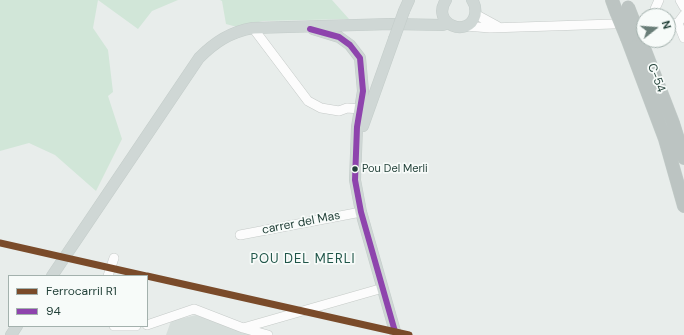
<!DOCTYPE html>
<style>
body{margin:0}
#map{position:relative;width:684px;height:335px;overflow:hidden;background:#e8edeb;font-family:"DM Sans",sans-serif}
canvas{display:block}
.legend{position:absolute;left:8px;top:275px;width:140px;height:52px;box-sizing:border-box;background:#f7fbf9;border:1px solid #a3b1ad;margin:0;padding:5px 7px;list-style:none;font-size:12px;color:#24423a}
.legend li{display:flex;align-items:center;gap:8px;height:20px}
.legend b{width:20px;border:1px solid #a3b1ad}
.north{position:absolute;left:636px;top:8px;width:40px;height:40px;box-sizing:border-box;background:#f7fbf9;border:1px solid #a3b1ad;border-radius:50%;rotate:73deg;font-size:11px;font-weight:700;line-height:16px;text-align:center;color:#24423a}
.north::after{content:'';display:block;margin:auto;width:14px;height:18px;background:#697e78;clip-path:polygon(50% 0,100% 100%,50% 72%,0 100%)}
</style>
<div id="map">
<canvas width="684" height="335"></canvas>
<ul class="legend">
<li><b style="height:5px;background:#7a4b2a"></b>Ferrocarril R1</li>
<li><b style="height:5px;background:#8e44ad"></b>94</li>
</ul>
<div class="north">N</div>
</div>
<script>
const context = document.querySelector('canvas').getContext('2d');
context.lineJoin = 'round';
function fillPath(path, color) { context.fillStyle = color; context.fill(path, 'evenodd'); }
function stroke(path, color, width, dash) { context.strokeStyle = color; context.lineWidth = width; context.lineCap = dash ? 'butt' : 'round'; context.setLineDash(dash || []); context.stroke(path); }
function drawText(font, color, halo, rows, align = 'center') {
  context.font = font + ' "DM Sans",sans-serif'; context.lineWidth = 3.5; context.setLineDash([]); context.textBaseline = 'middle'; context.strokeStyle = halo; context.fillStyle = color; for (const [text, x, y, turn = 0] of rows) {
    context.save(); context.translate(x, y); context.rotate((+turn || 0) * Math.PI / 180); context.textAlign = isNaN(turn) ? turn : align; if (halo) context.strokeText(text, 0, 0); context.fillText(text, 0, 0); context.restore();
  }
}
fillPath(new Path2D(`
 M196,315L256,335H166L171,321Z`), '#d6dedb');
fillPath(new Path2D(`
 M0,0H178L152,11L138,29L98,0L93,28L108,50L113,92L108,96L122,139L96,191L55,155L29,143L0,151Z
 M220,0H332L349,19L263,21L237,27L226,24L222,1Z`), '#d1e6d8');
const minor = new Path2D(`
 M680,0L684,7
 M475,14L497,26
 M656,16L655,9L659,0
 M678,23L684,38
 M668,25L678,23L684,15
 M466,26L490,28L644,23
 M253,28L308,101L321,108L339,111L347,108L360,109
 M240,235L361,212
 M108,276L114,258
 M147,325L194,309L243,328L383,288
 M114,326H136
 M243,328L268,335`);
const major = new Path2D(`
 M446,0C430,24 469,39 475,15C476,9 475,4 472,0
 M404,11L409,0
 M313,29L339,37L350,45L360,58L363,91L357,127L355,180L361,212L396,335
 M363,126L394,39
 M52,276L199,58C215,42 230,32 253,28L391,24L443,25L448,23
 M11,335L17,326`);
const highway = new Path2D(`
 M612,0L616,11
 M639,35L673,123L684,158
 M627,38L665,139L684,206`);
stroke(minor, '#c5cac8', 10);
stroke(major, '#c3ccc9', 12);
stroke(highway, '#c3ccc9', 14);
stroke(minor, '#fcfcfc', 9);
stroke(major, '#cfd7d5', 11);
stroke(highway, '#bcc4c2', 13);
const majorBridge = new Path2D(`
 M394,39L404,11`);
const highwayBridge = new Path2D(`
 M628,7L639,35
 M616,11L627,38`);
stroke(majorBridge, '#c3ccc9', 12, []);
stroke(highwayBridge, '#c3ccc9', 14, []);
stroke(majorBridge, '#cfd7d5', 11);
stroke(highwayBridge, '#bcc4c2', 13);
stroke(new Path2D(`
 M310,29L339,37L350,45L360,58L363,91L357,127L355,180L361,212L396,335`), '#8e44ad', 6);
stroke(new Path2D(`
 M0,243L146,276
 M147,276L409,335`), '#7a4b2a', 7);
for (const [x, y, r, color] of [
 [355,169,3.5,"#24423a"]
]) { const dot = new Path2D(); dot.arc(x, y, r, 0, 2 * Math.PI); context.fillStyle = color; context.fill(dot); stroke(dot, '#f7fbf9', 1.5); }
drawText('11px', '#24423a', '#f7fbf9', [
 ["Pou Del Merli",362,169]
], 'left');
drawText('12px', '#24423a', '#f7fbf9', [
 ["C-54",656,78,69],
 ["carrer del Mas",301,223,-11]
]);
context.letterSpacing = '1px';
drawText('13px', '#1f5548', '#f7fbf9', [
 ["POU DEL MERLI",303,260]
]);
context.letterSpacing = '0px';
</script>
